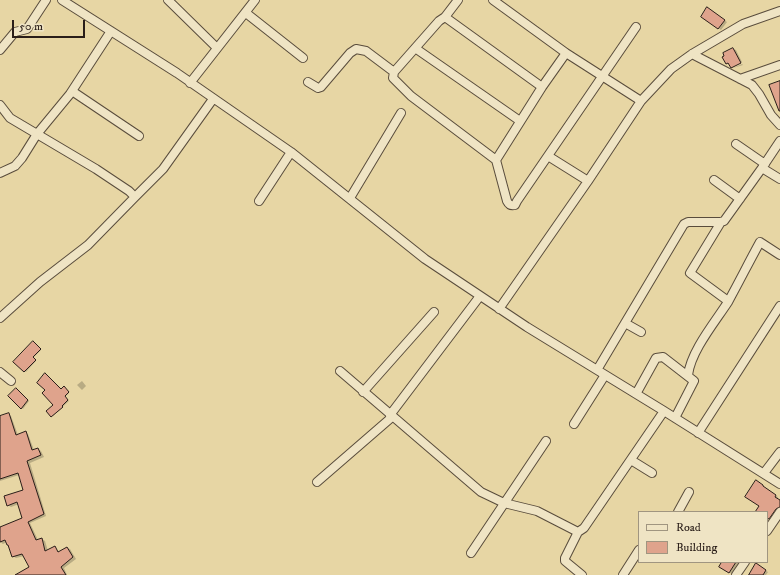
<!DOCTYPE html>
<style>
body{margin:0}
#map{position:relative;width:780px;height:575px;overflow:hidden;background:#e7d6a4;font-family:"IM FELL DW Pica",serif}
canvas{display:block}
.legend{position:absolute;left:638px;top:511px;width:130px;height:52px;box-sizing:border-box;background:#efe4c4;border:1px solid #a09580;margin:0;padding:5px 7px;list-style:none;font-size:12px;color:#2a1e19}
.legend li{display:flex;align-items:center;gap:8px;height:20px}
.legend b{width:20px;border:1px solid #a09580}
.scale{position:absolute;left:12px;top:20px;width:73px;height:18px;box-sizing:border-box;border:2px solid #2a1e19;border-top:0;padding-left:5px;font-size:12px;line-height:14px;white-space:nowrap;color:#2a1e19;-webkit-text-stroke:3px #efe4c4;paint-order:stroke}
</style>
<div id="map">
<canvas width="780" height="575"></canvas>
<ul class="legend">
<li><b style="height:5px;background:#efe4c4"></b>Road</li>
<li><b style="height:11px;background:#dfa38c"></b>Building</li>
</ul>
<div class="scale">50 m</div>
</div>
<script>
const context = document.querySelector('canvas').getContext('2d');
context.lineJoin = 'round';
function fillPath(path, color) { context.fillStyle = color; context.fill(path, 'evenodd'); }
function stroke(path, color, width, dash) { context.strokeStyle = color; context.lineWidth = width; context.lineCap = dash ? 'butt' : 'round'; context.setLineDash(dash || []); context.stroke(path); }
fillPath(new Path2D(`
 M710,10L727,22L721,30L702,16Z
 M733,49L736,50L742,62L731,66L727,63Z
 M742,64L743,65L733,68Z
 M34,343L41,350L33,358L36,361L26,372L14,362Z
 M82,381L86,386L82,390L77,385Z
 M65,388L69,393L65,397L69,401L53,416H52L54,405L61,390Z
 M17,390L29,401L23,409L10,396Z
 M8,414L11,416L18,435L25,432L28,434L34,450L38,449L41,451L44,457L30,463L46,516L30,523L38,540L42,539L45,541L48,551L55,547L59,552L67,548L70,549L76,559L64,568L67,575H19L31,568L24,556L16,558L13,556L7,542L3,544L0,542V534L23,518L19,504L11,507L8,505L24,491L19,475L0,481V417Z
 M756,482L778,497L777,499L780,501V508L771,519L767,517V512H757L761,506Z
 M723,562H740L732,574L720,567Z
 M757,565L768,572L766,575H750Z`), '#0003');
const building = new Path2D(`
 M707,7L725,20L718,29L701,17Z
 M733,48L741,63L731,68L728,63L726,64L722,57L724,56L723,53Z
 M780,81V111H779L769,85Z
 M33,341L41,349L33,357L36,360L24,372L13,362Z
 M45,373L61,389L64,386L69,392L65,396L68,400L62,406L63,407L51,417L46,411L53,405L42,393L45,390L37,383Z
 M16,388L28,400L21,409L8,396Z
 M9,413L16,435L26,431L32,450L38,448L41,455L27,461L44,514L28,522L36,540L42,538L45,551L55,546L58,552L67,547L73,557L61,567L66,575H15L29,567L22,554L12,557L8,545H7L5,540L0,542V527L22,518L17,502L7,506L4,496L23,490L18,473L0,479V416Z
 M756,480L763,485V486L776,495L775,497L780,500V507L776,509L769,519L767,518V512H755L759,506L745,497Z
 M722,562H736L729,573L719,567Z
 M756,563L766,570L763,575H749Z`);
fillPath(building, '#dfa38c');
stroke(building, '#2a1e19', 1);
const street = new Path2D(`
 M62,0L177,73L291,152L425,259L527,327L664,411L780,484
 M168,0L217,48
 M458,0L445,17L439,21L394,72L393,78L411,96L496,160L507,201C509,205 511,206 515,205L517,201L636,27
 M493,0L566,53L641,101
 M246,13L303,58
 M445,17L542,87
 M415,48L520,121
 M0,50L15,32L27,29L46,0
 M692,54L752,85L759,94L771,115L780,125
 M740,79L780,65
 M308,82L318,88L321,87L350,53L356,49L366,51L394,72
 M190,83L255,0
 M72,91L139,136
 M0,105L10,118L96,169L129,191L135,197
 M736,144L765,164
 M548,156L588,181
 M496,160L542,87L566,53
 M762,168L780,179
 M0,173L15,166L22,158L37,134L70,94L111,31
 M714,180L740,199
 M350,198L401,113
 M259,201L291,152
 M721,222L690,273L728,301
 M499,309L588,181L641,101L671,69L692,54L743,24L780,11
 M0,318L40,282L88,245L135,197L163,169L213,99
 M625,323L641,332
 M597,370L684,224L688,222H721L724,221L762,168L780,141
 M340,371L481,492L504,503L537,511L578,532L584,528L664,411
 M0,372L11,381
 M688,375C691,351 715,322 728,302C739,282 749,262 760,242L780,255
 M363,392L434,312
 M636,394L656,358L663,357L694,381L675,418
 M390,415L480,296
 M574,424L605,375
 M698,433L780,306
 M631,460L652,473
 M764,473L780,452
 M317,482L392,417
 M678,512L689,492
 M767,531L780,512
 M578,532L565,558V561L582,575
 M471,553L546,441
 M623,575L639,550
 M736,575L745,562`);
stroke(street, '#594c3c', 10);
stroke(street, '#efe4c4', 8);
</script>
